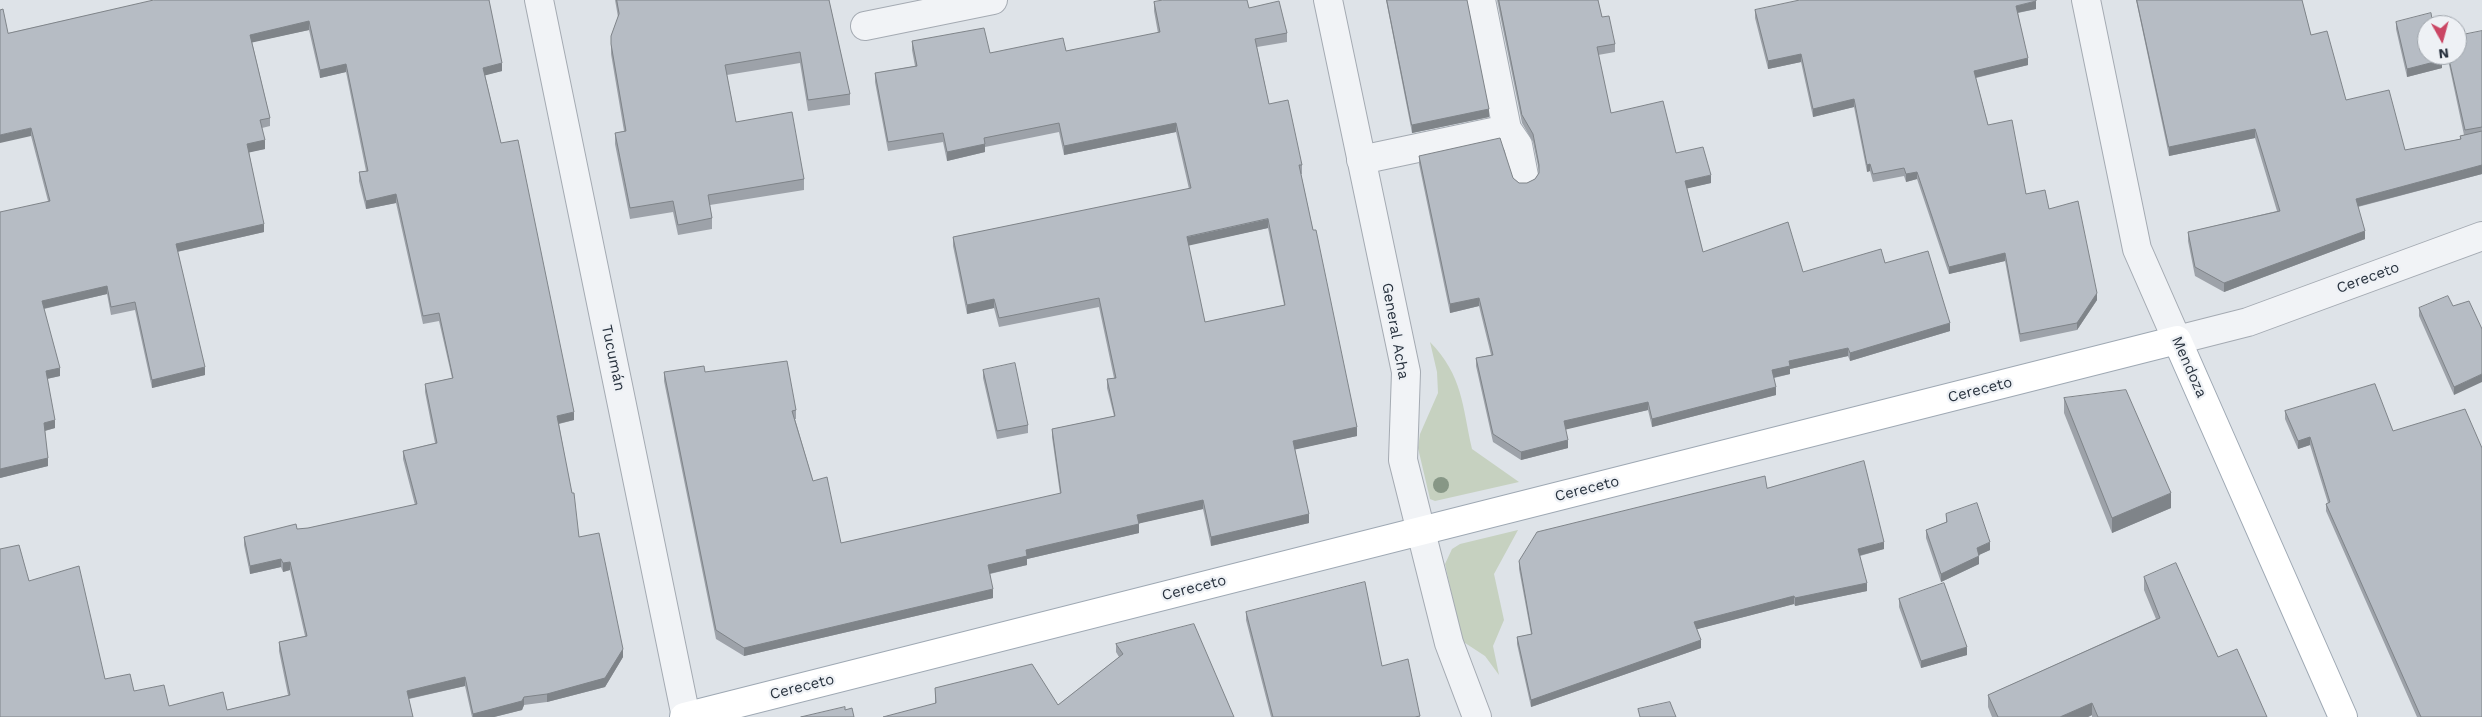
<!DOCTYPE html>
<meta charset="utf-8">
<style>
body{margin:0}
#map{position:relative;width:2482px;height:717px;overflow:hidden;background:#dee3e8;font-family:"Work Sans",sans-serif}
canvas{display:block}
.north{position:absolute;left:2417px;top:15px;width:50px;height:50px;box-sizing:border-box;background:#eef1f5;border:1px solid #9fa5ac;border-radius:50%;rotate:173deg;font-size:14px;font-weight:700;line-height:20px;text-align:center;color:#28323e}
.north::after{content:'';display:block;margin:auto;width:18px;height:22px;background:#ca4664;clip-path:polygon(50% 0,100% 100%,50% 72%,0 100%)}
</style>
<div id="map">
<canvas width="2482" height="717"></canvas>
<div class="north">N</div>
</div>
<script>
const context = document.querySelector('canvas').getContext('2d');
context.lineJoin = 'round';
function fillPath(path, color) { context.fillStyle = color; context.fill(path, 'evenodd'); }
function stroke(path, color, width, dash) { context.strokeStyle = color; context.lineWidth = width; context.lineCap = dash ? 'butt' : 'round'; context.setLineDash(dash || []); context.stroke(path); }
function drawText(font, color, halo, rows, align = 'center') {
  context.font = font + ' "Work Sans",sans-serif'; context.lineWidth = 4.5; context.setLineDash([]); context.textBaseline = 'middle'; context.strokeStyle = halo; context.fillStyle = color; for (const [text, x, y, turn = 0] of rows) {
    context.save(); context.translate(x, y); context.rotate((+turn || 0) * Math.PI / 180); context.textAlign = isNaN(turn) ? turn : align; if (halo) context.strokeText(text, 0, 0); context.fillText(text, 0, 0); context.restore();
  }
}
fillPath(new Path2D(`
 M1430,342C1463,376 1462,405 1472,449L1519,482L1435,501L1430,499L1418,448L1420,434L1438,393L1437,372Z
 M1518,530L1494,574L1504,620L1493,646L1499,675L1485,656L1462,641L1445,564L1452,549L1460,544Z`), '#c6d1c0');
const minor = new Path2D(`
 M539,0L686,717
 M1328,0L1406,372L1403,460L1449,643L1477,717
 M1481,0L1507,129L1518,145L1524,176
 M2086,0L2137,249L2177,340L2248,322L2482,236
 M865,26L993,0
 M1361,160L1507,129`);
const major = new Path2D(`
 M684,717L2177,340L2343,717`);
stroke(minor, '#a4aab2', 30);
stroke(major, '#9ea8b3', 30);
stroke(minor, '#f1f3f6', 28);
stroke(major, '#fff', 28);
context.fillStyle = '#879786';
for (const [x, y] of [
 [1441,485]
]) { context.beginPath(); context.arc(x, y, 8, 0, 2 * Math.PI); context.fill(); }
fillPath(new Path2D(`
 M489,0L502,71L485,75L501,143L574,420L559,424L579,537L623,657L605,687L547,702L524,705L522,710L494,717H472L465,686L409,699L413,717H0L29,581L105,679L134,691L169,706L227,710L288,695L279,651V642L305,636L290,570L283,572L281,567L250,574L244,545V537L308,528L415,505L403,459V451L435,443L425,392V384L452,378L439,321L423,324L396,203L366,209L359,181V172L366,171L346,72L320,78L309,30L252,42L270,118V126L262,128L265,149L249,152L264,232L177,252L205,375L152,388L135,310L111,315L107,294L44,309L60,376L47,379L55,428L45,431L48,466L0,478L48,201L31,136L8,33Z
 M615,0H829L850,94V105L808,111L800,63L727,75L736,122L804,179V190L710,205L712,218V229L678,235L673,212L630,219L615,144V133L624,131L611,54V36L618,17Z
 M1386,0H1467L1489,117L1412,133Z
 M1497,0H1598L1602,17L1615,44V52L1598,55L1611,113L1676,153L1711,183L1687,188L1703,252L1803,272L1885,263L1950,331L1850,361L1848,356L1790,369V374L1774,378L1776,395L1652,427L1648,410L1565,429L1568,448L1521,460L1493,442L1476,366V358L1491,355L1479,306L1450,313L1419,164V156L1513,178L1519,183H1527L1535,179L1539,173V171L1533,142L1522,123Z
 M2136,0H2302L2311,35L2346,100L2405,150L2460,139V136L2464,135L2447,55H2457L2482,31V174L2358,207L2365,239L2224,292L2195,276L2188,241V232L2277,211L2255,138L2169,156Z
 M1154,2L1249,8L1287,33V42L1257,47L1269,104L1302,165V174H1301L1357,436L1295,449L1309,523L1211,546L1203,509L1139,523V533L1027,559V565L990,574L993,598L744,656L716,639L664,381V372H705L796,410V419H795L813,481L841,543L1060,494L1052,437V429L1114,416L1107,388V379L1114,378L1099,307L999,327L994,308L967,314L953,246V237L1189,189L1176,132L1064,155L1059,132L985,147V152L947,161L943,142L888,151L875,82V73L915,66L912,50V41L990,53L1066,51L1158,33L1154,11ZM1268,228L1284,305L1205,322L1188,245Z
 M2036,9L2018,13L2028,65L1976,78L1988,125L2026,194L2049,209L2097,300L2077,330L2020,342L2005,261L1949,274L1917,179L1906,182L1904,176L1873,182L1870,171L1867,172L1854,107L1813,117L1801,62L1768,69L1755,18V10Z
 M2396,22L2442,68L2407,77L2396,29Z
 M2453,306L2482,329L2454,395L2419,316V308Z
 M983,370L1028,425V433L997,439L983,378Z
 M2375,384L2482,717H2417L2326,511V504L2328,503L2310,445L2298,449L2285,419V411Z
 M2064,398L2171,508L2112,533L2064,413Z
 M1767,488L1884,549L1860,556L1867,591L1795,606L1794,604L1697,629L1701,648L1531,707L1517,644V637L1531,634L1519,569V561Z
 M1946,514L1990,550L1978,555L1979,564L1941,582L1926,538V530L1946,522Z
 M2144,577L2218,657L2267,717H2092V715L2088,717H1992L1988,707V695L2156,619L2144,590Z
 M1899,599L1967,655L1921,668L1899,607Z
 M1246,612L1382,666L1420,717H1271L1246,620Z
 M1116,644L1234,717L935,703V688L1058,705L1119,657L1116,652Z`), '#9da2a9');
fillPath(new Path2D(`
 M2036,1V9L2016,13V6Z
 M309,21V30L250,43V35Z
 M1801,54V62L1768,69V61Z
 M2028,58V65L1974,78V71Z
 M2442,60V68L2407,77V69Z
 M502,63V71L483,76V68Z
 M346,64V72L320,78V70Z
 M1854,99V107L1813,117V109Z
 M1489,109V117L1412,133V125Z
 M1176,123V132L1064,155V146Z
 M31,128V136L0,143V135Z
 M2255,129V138L2169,156V147Z
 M265,140V149L247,153V144Z
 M985,144V152L947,161V152Z
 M1870,164V171L1867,172V165Z
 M2482,165V174L2356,207V199Z
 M1917,172V179L1906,182V174Z
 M1711,175V183L1685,189V181Z
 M396,194V203L366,209V201Z
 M1268,219V228L1187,246V237Z
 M264,224V232L176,252V244Z
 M2365,231V239L2224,292V283Z
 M2005,253V261L1949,274V267Z
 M107,286V294L42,309V301Z
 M2097,293V300L2077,330V323Z
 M1479,298V306L1450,313V304Z
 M994,299V308L967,314V305Z
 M1950,323V331L1850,361V353Z
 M1848,348V356L1790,369V374L1772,378V370L1789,361Z
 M205,367V375L152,388V380Z
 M60,368V376L46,379V371Z
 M2482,374V382L2454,395V387Z
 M1776,387V395L1652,427V419Z
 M1648,402V410L1564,430V421Z
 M574,412V420L557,424V416Z
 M55,420V428L44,431V423Z
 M1357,427V436L1293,450V441Z
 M2310,437V445L2298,449V441Z
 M1568,440V448L1521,460V452Z
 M48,458V466L0,478V469Z
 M2171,493V508L2112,533V518Z
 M1203,500V509L1137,524V515Z
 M1309,514V523L1211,546V537Z
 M1139,524V533L1027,559V565L988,574V565L1026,550Z
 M1884,542V549L1858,556V549Z
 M1990,542V550L1977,556V548Z
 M1979,556V564L1941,582V574Z
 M281,559V567L250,574V566Z
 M290,562V570L283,572V563Z
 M1867,583V591L1795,606V598Z
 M993,589V598L744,656V648Z
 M1794,596V604L1694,630V622Z
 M1701,640V648L1531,707V700Z
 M1967,647V655L1921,668V661Z
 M623,649V657L605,687L547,702V694Z
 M465,677V686L407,699V691Z
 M524,697V705L522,710L494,717H473V714Z
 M2092,703V715L2088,717H2060Z`), '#7f8489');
const building = new Path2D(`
 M154,0H489L502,63L483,68L501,143L518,140L574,412L557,416L572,493H574L579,537L599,533L623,649L605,678L547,694L524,697L522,701L473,714L465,677L407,691L413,717H0V549L19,545L29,581L79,566L105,679L130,674L134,691L164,685L169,706L223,692L227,710L290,695L279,642L307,636L290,562L283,563L281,559L250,566L244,537L296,524L297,529L308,528L417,504L403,451L437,443L425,384L453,378L439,313L423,316L396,194L366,201L359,172L368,171L346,64L320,70L309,21L250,35L270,118L260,120L265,140L247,144L264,224L176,244L205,367L152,380L135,302L111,307L107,286L42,301L60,368L46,371L55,420L44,423L48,458L0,469V212L50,201L31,128L0,135V10L3,9L8,33Z
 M617,0H829L850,94L808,100L800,52L725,65L736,122L792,112L804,179L708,195L712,218L678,225L673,201L630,208L615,133L626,131L611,44V36L619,14Z
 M1163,0H1247L1249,8L1279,1L1287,33L1255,39L1269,104L1288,100L1302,165H1299L1313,230H1316L1357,427L1293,441L1309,514L1211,537L1203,500L1137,515L1139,524L1026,550L1027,556L988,565L993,589L744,648L716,630L664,372L704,366L705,372L787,361L796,410L792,411L813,481L827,477L841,543L1061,493L1052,429L1115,416L1107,379L1116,378L1099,298L999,318L994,299L967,305L953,237L1191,188L1176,123L1064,146L1059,123L984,138L985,144L947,152L943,133L888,142L875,73L917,66L912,41L984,28L990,53L1063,38L1066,51L1160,32L1154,2ZM1268,219L1285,305L1205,322L1187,237Z
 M1387,0H1467L1489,109L1412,125Z
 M1499,0H1598L1602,17L1609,16L1615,44L1597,47L1611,113L1663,101L1676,153L1703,147L1711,175L1685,181L1703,252L1788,222L1803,272L1881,249L1885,263L1928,251L1950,323L1850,353L1848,348L1789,361L1790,366L1772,370L1776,387L1652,419L1648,402L1564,421L1568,440L1521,452L1493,434L1476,358L1493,355L1479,298L1450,304L1419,156L1500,138L1513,178L1519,183H1527L1535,179L1539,173V165L1533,134L1522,115Z
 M1800,0H2036V1L2016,6L2028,58L1974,71L1988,125L2012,120L2026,194L2045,190L2049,209L2078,201L2097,293L2077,323L2020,334L2005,253L1949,267L1917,172L1906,174L1904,168L1873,174L1870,164L1867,165L1854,99L1813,109L1801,54L1768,61L1755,10Z
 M2137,0H2302L2311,35L2327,31L2346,100L2389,90L2405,150L2461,139L2460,136L2482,131V165L2356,199L2365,231L2224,283L2195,267L2188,232L2280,211L2255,129L2169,147Z
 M2431,13L2433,25H2427V55H2441L2442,60L2407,69L2396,22Z
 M2482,31V127L2465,130L2448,55H2457V36Z
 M2448,296L2453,306L2469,301L2482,329V374L2454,387L2419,308Z
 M1015,363L1028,425L997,431L983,370Z
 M2375,384L2393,431L2465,409L2482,448V717H2421L2326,504L2330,502L2310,437L2298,441L2285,411Z
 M2126,390L2171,493L2112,518L2064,398Z
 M1864,461L1884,542L1858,549L1867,583L1795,598L1794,596L1694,622L1701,640L1531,700L1517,637L1532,634L1519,561L1537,532L1765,476L1767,488Z
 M1977,503L1990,542L1977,548L1979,556L1941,574L1926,530L1947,522L1946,514Z
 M2176,563L2218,657L2237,649L2267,717H2098L2092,703L2060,717H1998L1988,695L2160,618L2144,577Z
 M1365,582L1382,666L1408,659L1420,716L1415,717H1273L1246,612Z
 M1944,583L1967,647L1921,661L1899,599Z
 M1194,624L1234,717H883L936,703L935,688L1032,664L1058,705L1123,654L1116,644Z
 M1670,702L1676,717H1640L1638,709Z
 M845,707V710L852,708L854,717H801Z`);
fillPath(building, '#b6bcc4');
stroke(building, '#7f8489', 1);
drawText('15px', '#28323e', '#eef1f5', [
 ["Cereceto",2368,278,-20],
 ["General Acha",1395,331,80],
 ["Tucumán",613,358,78],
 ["Mendoza",2189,367,66],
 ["Cereceto",1980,390,-14],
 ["Cereceto",1587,489,-14],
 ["Cereceto",1194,588,-14],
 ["Cereceto",802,687,-14]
]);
</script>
